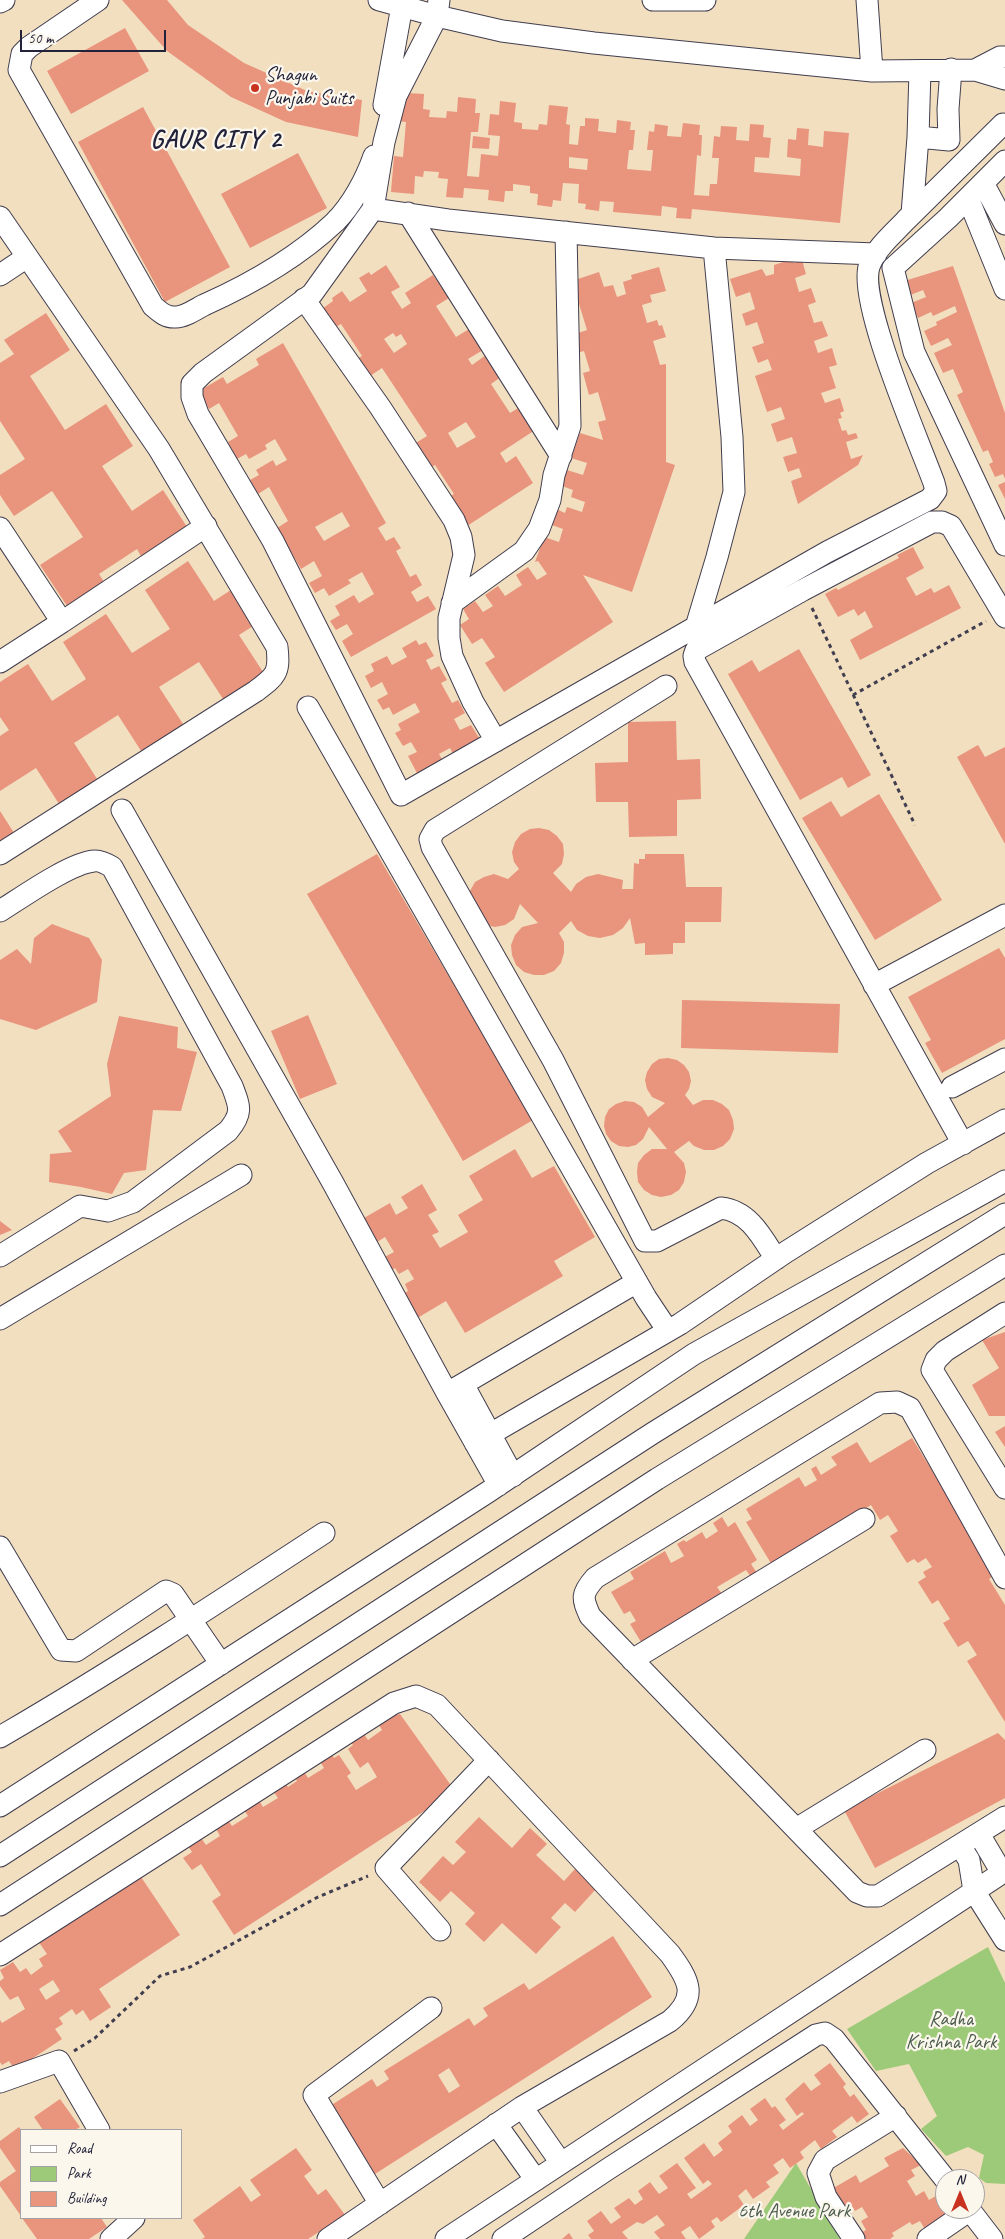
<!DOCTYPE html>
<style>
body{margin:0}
#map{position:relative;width:1005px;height:2239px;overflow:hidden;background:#f2dfc0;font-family:Caveat,sans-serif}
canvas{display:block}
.legend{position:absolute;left:20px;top:2129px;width:162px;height:90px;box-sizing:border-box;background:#fbf7ec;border:1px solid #a4a2a5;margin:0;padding:6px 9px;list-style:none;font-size:15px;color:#22223b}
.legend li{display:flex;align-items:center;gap:10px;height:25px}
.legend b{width:25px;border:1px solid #a4a2a5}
.north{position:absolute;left:935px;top:2169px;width:50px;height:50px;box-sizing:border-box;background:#fbf7ec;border:1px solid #a4a2a5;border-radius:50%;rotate:0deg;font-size:14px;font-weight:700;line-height:20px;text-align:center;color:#22223b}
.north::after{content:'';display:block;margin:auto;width:18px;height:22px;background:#c8321e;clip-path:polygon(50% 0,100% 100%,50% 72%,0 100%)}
.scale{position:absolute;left:20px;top:30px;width:146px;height:22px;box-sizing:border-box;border:2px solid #22223b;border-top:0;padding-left:6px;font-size:15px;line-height:18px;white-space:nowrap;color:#22223b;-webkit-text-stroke:4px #fbf7ec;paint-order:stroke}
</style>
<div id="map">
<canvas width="1005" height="2239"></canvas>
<ul class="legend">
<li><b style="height:6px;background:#fff"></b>Road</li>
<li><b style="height:14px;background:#9dca78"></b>Park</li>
<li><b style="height:14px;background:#e9947d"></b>Building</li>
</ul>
<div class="north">N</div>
<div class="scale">50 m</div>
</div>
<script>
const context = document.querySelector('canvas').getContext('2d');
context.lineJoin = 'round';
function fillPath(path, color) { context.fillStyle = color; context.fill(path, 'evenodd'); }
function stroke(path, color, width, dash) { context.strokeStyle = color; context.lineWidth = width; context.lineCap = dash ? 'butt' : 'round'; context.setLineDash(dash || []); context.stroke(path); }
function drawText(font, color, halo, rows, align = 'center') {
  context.font = font + ' Caveat,sans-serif'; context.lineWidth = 4.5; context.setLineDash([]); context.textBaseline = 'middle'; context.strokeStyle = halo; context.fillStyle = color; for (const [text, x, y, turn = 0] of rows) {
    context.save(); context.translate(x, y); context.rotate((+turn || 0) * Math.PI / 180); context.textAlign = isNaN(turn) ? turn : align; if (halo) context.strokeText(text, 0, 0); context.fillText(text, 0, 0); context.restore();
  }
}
fillPath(new Path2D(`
 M988,1947L1005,1983V2184L986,2183L979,2178L984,2155L968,2147L946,2156L921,2129L937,2116L909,2064L876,2071L847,2029Z
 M796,2163L840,2239H744Z`), '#9dca78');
fillPath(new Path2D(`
 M122,0H167L188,25L244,63L307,91L362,100L358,137L286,122L231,97L167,51Z
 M125,28L149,71L71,114L47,71Z
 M407,93L424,94L423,109L430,110L429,117L446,118L447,111L457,112L458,97L476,99L475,113H480L478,132H471L467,176L479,177L481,154L498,156L500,136L488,135L490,114L499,115L500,101L516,103L514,122L522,123V129L538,130L539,124L547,125L549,105L568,107L566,124L570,125L569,144L578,145L580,126H585V118L599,119L598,131L616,133L617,120L631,122L630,130H635L633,150H629L627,169L651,171L653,150H647L649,131L654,132L655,124L668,126L667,136L681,137L683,123L700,125L699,135H702L701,156L697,155L694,195L709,196L710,184H717L719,158H712L714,136L720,137L721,126L737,127L736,140L749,141L750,124L764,125L763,137L771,138L769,158L755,157L754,172L800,176L801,159L787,157L788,139L796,140L797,128L809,129L808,145L823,147L824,131L849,133L840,223L692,209L691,219L676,218L677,208L662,206L661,216L613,212L614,202L600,201L599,211L585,209L586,204L578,203L579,184L563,183L561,201L553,200L552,207L537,205L538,194L530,193V186L513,184V191H505L504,202L488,200L489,190L464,188L463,198L446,197L448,179L438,178L439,172L424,171L423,177L415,176L414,194L391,192L394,156L403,157L406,122L397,121L399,102L406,103ZM569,157L588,159L587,170L569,168Z
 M143,107L230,267L165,302L78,142Z
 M473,136L490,138L489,149L472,148Z
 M298,153L327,208L250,248L221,194Z
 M793,259L794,263L802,260L806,274L795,278L799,292L811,288L816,302L808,305L814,323L822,321L828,336L814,341L818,353L832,348L837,365L829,367L836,388L821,393L825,403L840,398L844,411L840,413L842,418L838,419L842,431L846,430L848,435L856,433L858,438L846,442L851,459L863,455L858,465L798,504L791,481L802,477L799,468L788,472L783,457L797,453L792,437L777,442L771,424L785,419L781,407L767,412L755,376L772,370L768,359L758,363L752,347L764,343L757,322L746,326L742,314L755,309L750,292L736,297L730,279L762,269L766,276L774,274V265Z
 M386,265L400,287L391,292L402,309L411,303L405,293L433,275L449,298L436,306L456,337L469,329L483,350L468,359L472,365L486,355L501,377L491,384L510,413L520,407L535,430L500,453L506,463L516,456L533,483L464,528L446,499L454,494L435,465L427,470L411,446L427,436L382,368L367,378L355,360L362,356L341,324L334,328L322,309L333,301L332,298L342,291L350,302L367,291L359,278L369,272L371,275ZM393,333L396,337L401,334L407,344L394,353L384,339ZM466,422L476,437L457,448L448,433Z
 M953,266L1005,413V479L1003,474L995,477L989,464L993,462L988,450L983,452L957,395L963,392L953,369L943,373L934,353L952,345L948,338L931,346L924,331L937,325L936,322L957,312L955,306L933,316L931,312L918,318L911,303L926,297L923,290L908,296L901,282Z
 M659,267L666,291L650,295L652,302L642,305L647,323L657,320L659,326L662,325L666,337L653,341L660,365L666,364V462L675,465L632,592L583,575L613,622L504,692L485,663L495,657L482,638L472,644L460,625L469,619L463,609L475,601L483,612L493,606L485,595L498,586L505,596L522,585L516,575L528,567L537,580L547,574L538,561L535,562L544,537L559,542L563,529L549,524L554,508L565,513L567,507L582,512L585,502L571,497L573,490L562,486L567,470L583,475L587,463L571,458L580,433L603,440L598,422L606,420L598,392L589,395L583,373L590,371L584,351L577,353L572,335L587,330L572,281L599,272L604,287L613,285L617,297L626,294L623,282L632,279L631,275Z
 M46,313L70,350L30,376L65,430L106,404L133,446L102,466L132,511L163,490L189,530L143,560L137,549L99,574L106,585L69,609L40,565L83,537L52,491L14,516L0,495V475L25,459L0,421V363L14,354L4,340Z
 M283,343L386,523L378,528L386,541L394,537L401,548L396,551L410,577L416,574L422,585L411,592L417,602L428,596L436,609L351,657L342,641L353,634L347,624L336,630L330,621L340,615L335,606L354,595L359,603L374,594L362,572L348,580L351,583L329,596L324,588L315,593L309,583L322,576L314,561L301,569L277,528L288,521L269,487L258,494L250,480L259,475L256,470L273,460L276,466L287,460L275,439L265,445L267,449L249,459L246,454L237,459L228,442L238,436L219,403L209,409L199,391L223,377L227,384L259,365L256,359ZM342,512L350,526L324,541L315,527Z
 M1005,482V499L998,485Z
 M913,547L924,568L906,578L916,596L931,588L934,593L949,585L961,608L860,660L850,640L873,627L865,611L858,616L854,609L838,617L825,594L836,588L838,590L899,558L897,555Z
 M188,561L214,601L237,586L261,621L239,635L265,675L225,702L199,662L159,687L185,727L143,754L118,715L74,743L99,782L61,807L36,768L0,791V736L9,730L0,717V682L28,664L52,701L86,679L63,642L106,614L132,653L170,629L145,590Z
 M416,640L419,645L426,642L434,656L426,660L431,670L439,666L447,680L441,683L452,703L458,700L465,713L454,719L460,730L471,725L481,741L454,756L450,748L439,754L443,761L418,775L408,756L417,752L411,742L403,746L395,733L401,730L398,724L420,712L415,703L393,715L389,707L383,710L377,700L388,694L382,682L371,688L365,676L374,671L371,664L387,656L392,665L407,657L402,648Z
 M799,649L871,775L848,788L842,777L800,800L728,674L752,660L759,672Z
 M676,721L677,760L700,759L701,799L677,800V836L629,837L628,802H596L595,763L628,762V722Z
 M978,745L985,757L1005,747V844L957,757Z
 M879,794L942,900L875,940L802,818L831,801L841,817Z
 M0,811L16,836L0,846Z
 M539,828L549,830L557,836L563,844L564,854L562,864L553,873L571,892L576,884L586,877L598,874L623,880L622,889H633L634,863L639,864V859H645V854H684L686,887H722L721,922H685V943H673V954L645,955V943L635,944L630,918L623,928L613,935L600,938L588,936L577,930L571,921L559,933L564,942V953L561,963L554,971L544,975H534L524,972L516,965L512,955L511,945L515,935L522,927L538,923L520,904L514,919L505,925L495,927L485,925L468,901L470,891L475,882L484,877L494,874L508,879L519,869L514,862L512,852L515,842L521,834L530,829Z
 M377,854L533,1120L463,1161L307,894Z
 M52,924L89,938L102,960L97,1002L36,1030L0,1019V960L17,949L31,964L34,938Z
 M999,948L1005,958V1039L942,1073L925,1043L931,1040L908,997Z
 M682,1000L840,1004L838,1053L681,1048Z
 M308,1015L337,1084L300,1099L271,1031Z
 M119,1016L178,1027L177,1048L197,1052L181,1111L153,1110L146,1170L124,1173L112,1194L81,1187L49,1182L50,1154L72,1152L58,1131L111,1096L107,1064Z
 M668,1058L677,1060L684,1065L689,1072L691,1081L689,1089L685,1095L693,1105L703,1100H713L722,1104L729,1110L733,1120L734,1129L730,1139L723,1146L714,1150H704L694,1146L689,1141L674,1152L684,1163L686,1172L684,1182L679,1190L671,1195L661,1197L652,1195L644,1190L638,1182L637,1172L638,1163L644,1155L652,1149H667L649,1127L643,1139L636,1145L628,1147L619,1146L611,1141L606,1134L604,1126L605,1117L609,1109L616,1104L625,1101L634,1102L642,1107L648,1117L665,1103L652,1097L647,1089L645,1080L647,1072L652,1064L659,1059Z
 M515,1149L532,1178L554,1166L595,1237L554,1261L563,1276L465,1333L446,1301L414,1320L400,1296L408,1291L405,1284L414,1279L408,1269L399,1274L395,1268L386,1273L379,1260L394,1252L385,1237L371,1246L357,1222L390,1203L396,1215L408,1208L401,1197L422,1184L437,1210L428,1215L439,1232L432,1235L440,1248L468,1232L458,1215L483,1200L469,1176Z
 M0,1221L12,1230L0,1235Z
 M1005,1332V1416H989L972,1385L999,1368L982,1340Z
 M1005,1426V1447L995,1432Z
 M912,1438L996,1574L989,1579L1005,1605V1722L967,1661L977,1655L968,1641L958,1647L943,1623L950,1619L938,1600L932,1604L918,1582L926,1577L923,1572L932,1567L926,1558L918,1563L914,1559L907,1563L890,1536L898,1531L888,1515L880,1520L871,1505L772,1565L746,1522L752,1519L746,1509L799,1477L805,1487L817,1480L811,1469L816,1466L821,1475L837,1465L831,1457L857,1442L870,1463Z
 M722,1517L728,1527L735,1522L757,1560L751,1564L757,1573L751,1577L746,1570L717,1587L722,1594L641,1642L630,1624L636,1621L630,1611L624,1614L611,1592L634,1579L630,1572L665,1551L671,1563L684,1556L677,1544L684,1540L686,1542L702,1532L706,1539L718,1531L713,1523Z
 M400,1714L455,1791L234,1935L212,1901L221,1895L201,1864L192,1870L183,1858L192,1852L186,1843L199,1835L206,1845L220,1836L214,1825L226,1817L232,1826L248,1816L242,1807L257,1797L263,1807L278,1798L271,1788L283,1780L288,1787L297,1781L293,1774L302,1768L308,1778L324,1768L318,1758L329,1750L334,1758L339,1755L351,1773L347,1776L356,1790L377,1777L368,1762L360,1768L348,1749L353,1745L348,1738L361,1730L368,1740L382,1730L376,1720Z
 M998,1733L1005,1740V1798L875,1868L844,1810Z
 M479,1817L512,1848L530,1828L547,1844L536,1855L564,1881L575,1869L596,1889L575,1912L565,1903L551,1918L561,1927L536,1954L502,1923L484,1942L465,1924L475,1913L451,1891L440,1902L419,1882L443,1856L453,1865L466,1852L455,1842Z
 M137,1871L180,1935L99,1989L111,2007L90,2021L83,2010L76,2015L72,2009L59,2018L63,2024L55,2029L62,2039L15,2070L9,2061L2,2065L0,2062V2020L2,2023L25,2009L18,1996L10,2000L0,1986V1981L4,1978L0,1970L13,1962L20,1972L26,1968L31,1975L43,1966L39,1959L47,1954L36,1938ZM53,1980L60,1991L46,2000L39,1989Z
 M613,1936L652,1997L375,2174L330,2106L372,2079L377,2087L389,2079L384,2071L469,2018L474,2026L488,2016L483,2008L524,1983L529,1990ZM449,2068L460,2086L449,2093L438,2075Z
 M830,2063L846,2084L843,2087L850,2097L854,2094L869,2114L857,2123L852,2116L832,2131L837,2137L821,2149L815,2140L800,2152L804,2158L790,2168L783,2158L773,2165L779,2173L766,2182L770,2187L753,2199L746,2189L738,2196L744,2205L721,2222L717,2217L711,2221L715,2227L699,2239L690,2226L681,2232L686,2239H660L654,2232L665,2225L657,2215L643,2224L637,2222L622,2232L628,2239H591L588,2235L594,2231L587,2221L601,2211L611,2224L621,2217L614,2208L629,2198L635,2205L643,2199L638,2191L650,2182L659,2194L668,2188L659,2176L677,2163L696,2188L687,2194L691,2199L712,2184L708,2180L703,2184L684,2158L704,2143L714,2157L723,2150L718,2143L732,2132L728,2126L742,2115L750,2126L758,2120L750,2109L765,2098L772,2108L775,2106L786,2120L779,2125L783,2130L804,2114L802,2112L797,2116L785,2099L804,2082L811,2091L821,2084L814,2075Z
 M60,2099L80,2127L75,2130H43L34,2117Z
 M19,2127L21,2130V2216L0,2186V2182L16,2171L0,2148V2141Z
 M296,2148L312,2170L304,2176L318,2195L326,2189L345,2215L308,2239H202L205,2237L193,2220L240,2186L251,2202L261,2195L250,2180Z
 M903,2148L921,2165L911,2170L915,2176L907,2181L916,2196L924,2191L929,2200L939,2194L945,2204V2209H948L952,2215L926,2231L920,2221L912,2225L910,2222L892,2233L894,2236L890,2239H860L857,2235L866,2230L861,2221L868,2217L862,2207L855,2211L851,2204L842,2210L830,2190L856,2175L860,2183L889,2166L884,2158Z
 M22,2218H101L107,2227L89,2239H37Z
 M569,2233L573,2239H562Z`), '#e9947d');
const minor = new Path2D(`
 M98,0L29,47L22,54L19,70L153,306C160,312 166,318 176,317C185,317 196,309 204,305C251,284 297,258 335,222C352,205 366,179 374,156
 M379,0L437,16L502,31L594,43L872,71L975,70L1005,79
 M439,0L437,16L396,96L384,142L373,209L312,294L203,373L192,384V397L198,414L273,541L401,795L827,552L930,499L936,491L934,483C920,444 855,296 870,264C877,247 894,233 906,220C938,188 971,156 1003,124
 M653,0H705
 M867,0L872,71
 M0,2L4,0
 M975,70L1000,57H1005
 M384,105L402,6
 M918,137L949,140L948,109L951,69
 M1005,161L948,218L893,268L914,352L1005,545
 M983,183L1005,224
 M968,198L1005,289
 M373,209L448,220L714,248L876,254
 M408,213L561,456
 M912,214L918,137L920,71
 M0,217L159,449L277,647C280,673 276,676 256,691L0,854
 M0,275L27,257
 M304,299L380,407L454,520L461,537L464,555L449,618V638L452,656L473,702L496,741
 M0,528L62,622L0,662
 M452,603L524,551L539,529L550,500L554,475L570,426L566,232
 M62,622L206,526
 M696,627L717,557L734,492L732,437L714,248
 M666,686L435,830L430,839L432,847L553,1060L645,1241H657L721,1208C749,1211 762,1237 776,1259
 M308,707L646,1298L668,1331
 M122,810L333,1183L447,1393L499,1485
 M0,911C21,898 70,863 94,861C100,860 107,864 112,867L232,1086C240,1107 243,1113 228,1131L133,1202L108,1211L80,1206L0,1256
 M874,985L1005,915
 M952,1087L1005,1059
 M963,1144L695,662L694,656L696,650L803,590L932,522H942L951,526L1005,617
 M1005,1313L945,1351L936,1360L932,1370L1005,1488
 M0,1319L241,1175
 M463,1384L637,1282
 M451,1391L463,1384L513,1476
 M475,1443L680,1324L786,1252L927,1163L1005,1120
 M0,1547L61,1650L76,1651L166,1591L173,1594L221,1664
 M1005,1578L910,1408L897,1402L880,1403L595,1578C581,1594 582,1598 590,1616L857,1892L867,1896H878L1005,1817
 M632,1660L864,1519
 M0,1737C110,1673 217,1603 324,1533
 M0,1806L488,1492L694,1354L1005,1181
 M796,1829L925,1750
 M979,1834L1002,1873
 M960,1846L969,1860L974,1891L1005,1940
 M0,1856L653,1433L1005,1214
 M0,1905L657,1479L1005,1265
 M440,1930L386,1868L489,1760
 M0,1955L394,1703L416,1696L437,1705L670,1954C689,1980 699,1997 670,2021L522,2107L328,2239
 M0,2082L59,2061L99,2130
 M522,2107L561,2163
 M496,2124L536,2180
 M380,2204L314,2095L431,2008
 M969,2209L992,2239
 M111,2239L134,2218
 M446,2239L1005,1871
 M503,2239L608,2169L816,2035L825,2033L834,2039L945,2179
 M854,2239L826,2197L818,2173L825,2160L896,2116
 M928,2239L970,2210`);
stroke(minor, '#413e4f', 23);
stroke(new Path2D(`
 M812,608L915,825
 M853,695L986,621
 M74,2051L95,2038L160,1976L190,1967L318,1897L368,1876`), '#413e4f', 3, [4, 4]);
stroke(minor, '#fff', 21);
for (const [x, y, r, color] of [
 [255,88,5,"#c8321e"]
]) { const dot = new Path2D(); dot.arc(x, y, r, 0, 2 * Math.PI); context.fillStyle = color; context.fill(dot); stroke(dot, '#fbf7ec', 2); }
drawText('20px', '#22223b', '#fbf7ec', [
 ["Shagun",265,76],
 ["Punjabi Suits",265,99]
], 'left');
drawText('20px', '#4d5d50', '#fbf7ec', [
 ["Radha",951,2020],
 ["Krishna Park",951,2043],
 ["6th Avenue Park",794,2212]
]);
context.letterSpacing = '1px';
drawText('bold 25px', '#22223b', '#fbf7ec', [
 ["GAUR CITY 2",216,140]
]);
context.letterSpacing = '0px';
</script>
